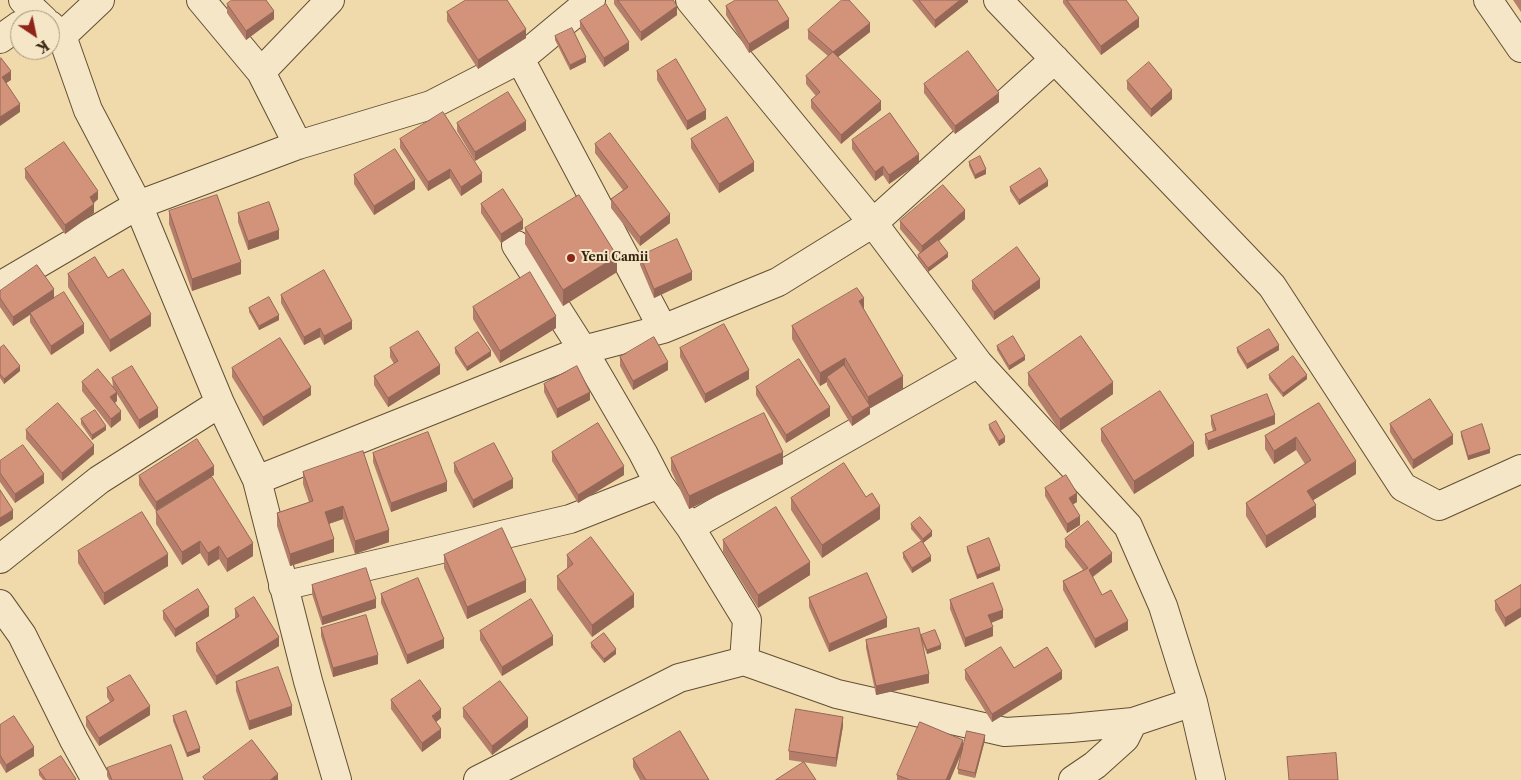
<!DOCTYPE html>
<style>
body{margin:0}
#map{position:relative;width:1521px;height:780px;overflow:hidden;background:#f0d9aa;font-family:"Libre Caslon Text",serif}
canvas{display:block}
.north{position:absolute;left:10px;top:10px;width:50px;height:50px;box-sizing:border-box;background:#f5e6c8;border:1px solid #a7977c;border-radius:50%;rotate:146deg;font-size:14px;font-weight:700;line-height:20px;text-align:center;color:#32210b}
.north::after{content:'';display:block;margin:auto;width:18px;height:22px;background:#8f2418;clip-path:polygon(50% 0,100% 100%,50% 72%,0 100%)}
</style>
<div id="map">
<canvas width="1521" height="780"></canvas>
<div class="north">K</div>
</div>
<script>
const context = document.querySelector('canvas').getContext('2d');
context.lineJoin = 'round';
function stroke(path, color, width, dash) { context.strokeStyle = color; context.lineWidth = width; context.lineCap = dash ? 'butt' : 'round'; context.setLineDash(dash || []); context.stroke(path); }
function fillPath(path, color) { context.fillStyle = color; context.fill(path, 'evenodd'); }
function drawText(font, color, halo, rows, align = 'center') {
  context.font = font + ' "Libre Caslon Text",serif'; context.lineWidth = 4; context.setLineDash([]); context.textBaseline = 'middle'; context.strokeStyle = halo; context.fillStyle = color; for (const [text, x, y, turn = 0] of rows) {
    context.save(); context.translate(x, y); context.rotate((+turn || 0) * Math.PI / 180); context.textAlign = isNaN(turn) ? turn : align; if (halo) context.strokeText(text, 0, 0); context.fillText(text, 0, 0); context.restore();
  }
}
const minor = new Path2D(`
 M23,0L44,20
 M201,0L261,72L298,145
 M690,0L873,223L978,363L1128,526L1163,606L1193,702L1211,780
 M998,0L1272,286L1403,487L1439,506L1521,469
 M1488,0L1521,48
 M50,25L62,36L88,110L138,205L220,403L257,480L308,681L337,780
 M62,36L100,0
 M0,39L20,25
 M520,59L663,329
 M261,72L330,0
 M516,245L583,350L643,453L659,484L690,527L747,620L744,661
 M0,286L138,205L298,145L431,105L520,59L591,0
 M257,480L583,350L663,329L778,282L873,223L1055,59
 M690,527L978,363
 M0,559L99,480L220,403
 M283,586L570,519L659,484
 M0,604L22,635L74,740L96,780
 M478,780L679,678L744,661L837,694L1005,732L1071,728L1133,722L1193,702
 M1073,780L1095,765L1125,738L1133,722`);
stroke(minor, '#624f33', 30);
stroke(minor, '#f5e6c8', 28);
fillPath(new Path2D(`
 M614,0H673L677,15L641,41L614,4Z
 M912,0H968V2L935,28Z
 M1063,0H1126L1139,27L1101,55L1063,3Z
 M1513,0H1521V12Z
 M227,4L274,19L246,40L227,13Z
 M726,6L789,28L749,53L726,15Z
 M447,12L526,38L478,69L447,21Z
 M580,21L629,50L604,67L580,29Z
 M808,30L870,32L838,57L881,110L841,144L811,108V100L816,96L806,84V76L828,56L808,39Z
 M555,36L586,62L570,70L555,40Z
 M657,71L706,119L687,130L657,80Z
 M1127,81L1172,99L1151,117L1127,89Z
 M924,84L999,102L955,134L924,93Z
 M457,123L526,130L475,161L457,131Z
 M400,139L482,182L461,196L450,178L428,191L400,148Z
 M691,139L754,171L719,193L691,148Z
 M852,140L919,163L889,184L883,175L875,181L852,149Z
 M595,144L670,223L640,246L611,208V199L623,190L595,153Z
 M969,162L986,174L975,179L969,166Z
 M25,169L98,199L94,203V213L65,234L25,178Z
 M354,175L415,189L374,215L354,184Z
 M1048,186L1019,205L1010,191V187Z
 M481,204L523,229L501,243L481,213Z
 M169,211L241,274L192,291L169,224Z
 M238,213L279,239L248,250L238,222Z
 M965,219L939,241L948,257L928,272L918,259V255L920,253L900,229V221Z
 M525,228L617,272L563,306L525,244Z
 M640,256L692,280L654,298L640,265Z
 M68,274L108,278L151,326L110,352L68,287Z
 M972,281L1040,288L994,320L972,289Z
 M0,291L54,298L84,333L51,355L30,322V315L13,326L0,307Z
 M281,295L352,329L324,345L320,337L304,345L281,303Z
 M473,307L556,328L500,363L473,319Z
 M249,308L279,320L259,330L249,312Z
 M864,310L903,389L870,408V414L852,426L827,385V382L820,386L792,339V326Z
 M997,346L1025,360L1009,370L997,350Z
 M0,348L20,371L4,384L0,378Z
 M390,348L440,374L388,407L374,385V376L394,364L390,357Z
 M455,348L491,356L467,371L455,353Z
 M680,348L749,379L705,403L680,357Z
 M1237,348L1279,350L1247,369L1237,352Z
 M620,357L668,370L633,390L620,366Z
 M232,368L311,395L263,426L232,377Z
 M1028,373L1113,394L1060,431L1028,385Z
 M1269,375L1307,379L1283,397L1269,379Z
 M112,378L158,417L139,429L117,394V401L115,403L121,420L111,428L82,391V382L113,387Z
 M544,384L590,400L557,418L544,392Z
 M756,387L830,416L786,443L756,395Z
 M1319,403L1356,474L1313,500L1316,517L1266,548L1246,516V503L1305,464L1296,450L1274,464L1265,449V436Z
 M1211,416L1275,424L1208,450L1205,443V434L1213,431L1211,424Z
 M81,419L106,430L92,440L81,424Z
 M1390,424L1453,444L1413,469L1390,432Z
 M989,425L1005,442L999,446L989,429Z
 M1101,429L1194,456L1134,494L1101,441Z
 M26,430L94,454L62,481L26,439Z
 M1461,432L1490,453L1468,460L1461,436Z
 M552,452L624,475L578,503L552,461Z
 M373,453L447,491L391,512L373,462Z
 M671,458L783,464L689,509L671,470Z
 M0,461L44,483L15,503L0,482Z
 M454,463L513,488L473,508L454,472Z
 M303,472L389,542L355,554L343,519L329,524L334,552L290,566L277,526V513L309,502L303,484Z
 M214,475L156,511L139,485V476Z
 M1045,488L1077,502L1073,504L1080,525L1067,533L1045,496Z
 M791,498L880,519L822,558L791,510Z
 M156,512L253,556L227,572L219,559L208,566L200,553L182,565L156,524Z
 M911,524L932,536L923,543L931,561L912,573L903,558V553L922,542L911,529Z
 M1065,539L1112,562L1093,577L1102,595L1128,630L1095,648L1063,590V581L1083,570L1065,547Z
 M723,540L810,575L758,608L723,552Z
 M967,547L1000,570L977,579L967,551Z
 M78,551L168,566L104,605L78,563Z
 M444,555L526,592L467,619L444,568Z
 M567,555L634,607L592,637L557,589V576L567,569Z
 M312,585L376,608L322,625L312,594Z
 M1521,585L1505,627L1495,610V601Z
 M381,594L444,648L407,664L381,603Z
 M809,598L887,627L829,652L809,607Z
 M950,600L1003,618L991,623L993,636L965,647L950,609Z
 M235,609L279,646L216,685L196,651V643L235,618Z
 M163,611L209,616L175,637L163,619Z
 M321,628L378,664L333,677L321,636Z
 M480,631L553,645L502,676L480,640Z
 M921,635L941,649L927,654L922,642L929,683L876,695L866,648V640L921,638Z
 M591,643L616,654L604,663L591,647Z
 M1014,668L1062,679L992,722L965,679V670Z
 M236,682L292,715L249,730L236,691Z
 M107,688L150,715L99,746L86,726V717L110,702L107,697Z
 M391,700L441,718L436,722L441,738L422,752L391,709Z
 M463,708L528,727L492,755L463,717Z
 M173,716L200,752L187,757L173,721Z
 M0,725L34,756L6,773L0,763Z
 M843,726L836,767L789,760V751Z
 M985,740L975,778L958,774V769L963,750L950,780H897V775Z
 M633,759L709,780H640L633,767Z
 M107,768L183,780H109L107,776Z
 M39,770L76,780H43L39,775Z`), '#b57e6a');
fillPath(new Path2D(`
 M960,0H968V2L935,28V20Z
 M677,6V15L641,41V32Z
 M274,11V19L246,40V31Z
 M1139,18V27L1101,55V46Z
 M789,19V28L749,53V44Z
 M870,23V32L833,61V52Z
 M526,29V38L478,69V60Z
 M629,42V50L604,67V58Z
 M586,57V62L570,70V65Z
 M11,71V80L2,86V77Z
 M1172,90V99L1151,117V109Z
 M999,93V102L955,134V126Z
 M881,101V110L841,144V135Z
 M20,104V112L0,126V117Z
 M706,110V119L687,130V121Z
 M526,121V130L475,161V152Z
 M919,154V163L889,184V175Z
 M754,162V171L719,193V184Z
 M883,166V175L875,181V172Z
 M450,169V178L428,191V182Z
 M986,169V174L975,179V175Z
 M482,173V182L461,196V187Z
 M415,180V189L374,215V206Z
 M1048,181V186L1019,205V200Z
 M98,191V199L90,206V197Z
 M94,204V213L65,234V225Z
 M965,210V219L922,255V246Z
 M670,214V223L640,246V237Z
 M523,220V229L501,243V234Z
 M279,230V239L248,250V241Z
 M948,253V257L928,272V268Z
 M617,256V272L563,306V290Z
 M241,262V274L192,291V279Z
 M692,272V280L654,298V289Z
 M1040,279V288L994,320V312Z
 M54,289V298L13,326V317Z
 M864,298V311L859,301Z
 M151,314V326L110,352V340Z
 M279,315V320L259,330V326Z
 M556,316V328L500,363V351Z
 M352,321V329L324,345V336Z
 M84,324V333L51,355V346Z
 M320,328V337L304,345V337Z
 M1279,345V350L1247,369V364Z
 M491,351V356L467,371V367Z
 M1025,356V360L1009,370V366Z
 M845,358V371L827,377V382L820,386V373Z
 M668,362V370L633,390V381Z
 M440,365V374L388,407V398Z
 M20,366V371L4,384V379Z
 M749,370V379L705,403V394Z
 M1307,375V379L1283,397V393Z
 M903,376V389L870,408V414L852,426V417L868,407V397Z
 M1113,382V394L1060,431V419Z
 M311,387V395L263,426V417Z
 M117,392V401L110,406V397Z
 M590,392V400L557,418V409Z
 M830,407V416L786,443V435Z
 M158,408V417L139,429V420Z
 M121,411V420L111,428V419Z
 M1275,415V424L1208,450V441Z
 M106,426V430L92,440V435Z
 M1453,435V444L1413,469V460Z
 M1005,437V442L999,446V441Z
 M1296,437V450L1274,464V451Z
 M1194,443V456L1134,494V481Z
 M94,445V454L62,481V473Z
 M1490,449V453L1468,460V456Z
 M783,452V464L689,509V496Z
 M1356,461V474L1307,504V491Z
 M214,466V475L156,511V502Z
 M624,466V475L578,503V495Z
 M44,474V483L15,503V494Z
 M513,479V488L473,508V500Z
 M447,482V491L391,512V503Z
 M1077,493V502L1069,507V498Z
 M1316,505V517L1266,548V536Z
 M343,506V519L325,525V512Z
 M880,506V519L822,558V545Z
 M13,510V519L0,527V518Z
 M1080,516V525L1067,533V524Z
 M389,530V542L355,554V541Z
 M932,531V536L923,543V539Z
 M334,539V552L290,566V554Z
 M200,541V553L182,565V552Z
 M253,543V556L227,572V559Z
 M219,546V559L208,566V553Z
 M1112,553V562L1089,579V570Z
 M168,554V566L104,605V593Z
 M931,556V561L912,573V568Z
 M810,562V575L758,608V595Z
 M1000,566V570L977,579V575Z
 M526,580V592L467,619V607Z
 M634,594V607L592,637V625Z
 M376,599V608L322,625V617Z
 M209,607V616L175,637V629Z
 M1521,608V617L1505,627V618Z
 M1003,610V618L988,624V615Z
 M887,618V627L829,652V644Z
 M1128,621V630L1095,648V639Z
 M993,627V636L965,647V638Z
 M553,636V645L502,676V667Z
 M279,637V646L216,685V676Z
 M444,639V648L407,664V655Z
 M941,645V649L927,654V650Z
 M616,649V654L604,663V659Z
 M378,655V664L333,677V668Z
 M1062,671V679L992,722V714Z
 M929,674V683L876,695V686Z
 M150,706V715L99,746V738Z
 M292,706V715L249,730V721Z
 M441,709V718L432,725V716Z
 M843,717V726L836,767V758Z
 M528,718V727L492,755V746Z
 M441,729V738L422,752V743Z
 M985,735V740L975,778V773Z
 M963,740V749L950,780H946Z
 M34,747V756L6,773V765Z
 M200,748V752L187,757V753Z
 M278,774V780H270Z`), '#946756');
const building = new Path2D(`
 M232,0H266L274,11L246,31L227,4Z
 M466,0H507L526,29L478,60L447,12Z
 M618,0H673L677,6L641,32Z
 M736,0H777L789,19L749,44L726,6Z
 M842,0H849L870,23L833,52L808,30Z
 M919,0H960L935,20Z
 M1067,0H1126L1139,18L1101,46Z
 M606,4L629,42L604,58L580,21Z
 M572,28L586,57L570,65L555,36Z
 M968,51L999,93L955,126L924,84Z
 M833,52L881,101L841,135L811,100L820,92L806,76Z
 M1,58L11,71L2,77L20,104L0,117V59Z
 M676,59L706,110L687,121L657,71Z
 M1149,62L1172,90L1151,109L1127,81Z
 M508,92L526,121L475,152L457,123Z
 M443,112L482,173L461,187L450,169L428,182L400,139Z
 M890,113L919,154L889,175L883,166L875,172L852,140Z
 M727,117L754,162L719,184L691,139Z
 M610,133L670,214L640,237L611,199L628,187L595,144Z
 M64,142L98,191L90,197L94,204L65,225L25,169Z
 M395,149L415,180L374,206L354,175Z
 M980,156L986,169L975,175L969,162Z
 M1040,168L1048,181L1019,200L1010,187Z
 M943,185L965,210L922,246L900,221Z
 M503,189L523,220L501,234L481,204Z
 M217,195L241,262L192,279L169,211Z
 M579,195L617,256L563,290L525,228Z
 M269,202L279,230L248,241L238,213Z
 M677,239L692,272L654,289L640,256Z
 M938,240L948,253L928,268L918,255Z
 M1017,247L1040,279L994,312L972,281Z
 M95,257L108,278L123,269L151,314L110,340L68,274Z
 M37,265L54,289L13,317L0,298V291Z
 M324,270L352,321L324,336L320,328L304,337L281,295Z
 M530,272L556,316L500,351L473,307Z
 M857,288L864,298L859,301L903,376L868,397L845,358L820,373L792,326Z
 M64,292L84,324L51,346L30,313Z
 M269,297L279,315L259,326L249,308Z
 M724,324L749,370L705,394L680,348Z
 M1269,329L1279,345L1247,364L1237,348Z
 M418,331L440,365L388,398L374,376L398,361L390,348Z
 M478,332L491,351L467,367L455,348Z
 M1013,336L1025,356L1009,366L997,346Z
 M1081,336L1113,382L1060,419L1028,373Z
 M654,337L668,362L633,381L620,357Z
 M280,338L311,387L263,417L232,368Z
 M4,345L20,366L4,379L0,374V348Z
 M1293,356L1307,375L1283,393L1269,375Z
 M799,359L830,407L786,435L756,387Z
 M844,365L870,406L852,417L827,377Z
 M132,366L158,408L139,420L112,378Z
 M577,366L590,392L557,409L544,384Z
 M98,369L117,392L110,397L121,411L111,419L82,382Z
 M1160,391L1194,443L1134,481L1101,429Z
 M1267,394L1275,415L1208,441L1205,434L1216,430L1211,416Z
 M1430,399L1453,435L1413,460L1390,424Z
 M58,403L94,445L62,473L26,430Z
 M1319,403L1356,461L1307,491L1316,505L1266,536L1246,503L1311,460L1296,437L1274,451L1265,436Z
 M95,410L106,426L92,435L81,419Z
 M764,413L783,452L689,496L671,458Z
 M996,421L1005,437L999,441L989,425Z
 M598,423L624,466L578,495L552,452Z
 M1482,424L1490,449L1468,456L1461,432Z
 M428,432L447,482L391,503L373,453Z
 M197,439L214,466L156,502L139,476Z
 M494,443L513,479L473,500L454,463Z
 M23,445L44,474L15,494L0,473V461Z
 M363,451L389,530L355,541L343,506L325,512L334,539L290,554L277,513L313,501L303,472Z
 M844,463L866,497L872,493L880,506L822,545L791,498Z
 M1066,475L1077,493L1069,498L1080,516L1067,524L1045,488Z
 M212,477L253,543L227,559L219,546L208,553L200,541L182,552L156,512Z
 M0,490L13,510L0,518Z
 M776,507L810,562L758,595L723,540Z
 M142,512L168,554L104,593L78,551Z
 M920,517L932,531L923,539L911,524Z
 M1088,521L1112,553L1089,570L1102,595L1111,590L1128,621L1095,639L1063,581L1088,568L1065,539Z
 M502,528L526,580L467,607L444,555Z
 M591,537L634,594L592,625L557,576L573,564L567,555Z
 M989,538L1000,566L977,575L967,547Z
 M922,541L931,556L912,568L903,553Z
 M366,568L376,599L322,617L312,585Z
 M867,573L887,618L829,644L809,598Z
 M418,578L444,639L407,655L381,594Z
 M993,583L1003,610L988,615L993,627L965,638L950,600Z
 M1521,585V608L1505,618L1495,601Z
 M198,589L209,607L175,629L163,611Z
 M254,597L279,637L216,676L196,643L239,616L235,609Z
 M531,599L553,636L502,667L480,631Z
 M366,615L378,655L333,668L321,628Z
 M919,628L929,674L876,686L866,640Z
 M935,630L941,645L927,650L921,635Z
 M604,633L616,649L604,659L591,643Z
 M1001,647L1014,668L1047,647L1062,671L992,714L965,670Z
 M278,667L292,706L249,721L236,682Z
 M130,675L150,706L99,738L86,717L114,700L107,688Z
 M420,680L441,709L432,716L441,729L422,743L391,700Z
 M500,681L528,718L492,746L463,708Z
 M796,709L843,717L836,758L789,751Z
 M186,711L200,748L187,753L173,716Z
 M14,716L34,747L6,765L0,755V725Z
 M920,722L963,740L946,780H910L897,775Z
 M680,731L709,780H646L633,759Z
 M967,731L985,735L975,773L958,769Z
 M252,740L278,774L270,780H205L203,777Z
 M171,745L183,780H112L107,768Z
 M1336,753L1338,780H1289L1287,757Z
 M61,756L76,779L75,780H46L39,770Z
 M804,762L816,780H776Z`);
fillPath(building, '#d3937b');
stroke(building, '#946756', 1);
for (const [x, y, r, color] of [
 [571,258,5,"#8f2418"]
]) { const dot = new Path2D(); dot.arc(x, y, r, 0, 2 * Math.PI); context.fillStyle = color; context.fill(dot); stroke(dot, '#f5e6c8', 2); }
drawText('bold 12px', '#32210b', '#f5e6c8', [
 ["Yeni Camii",581,258]
], 'left');
</script>
